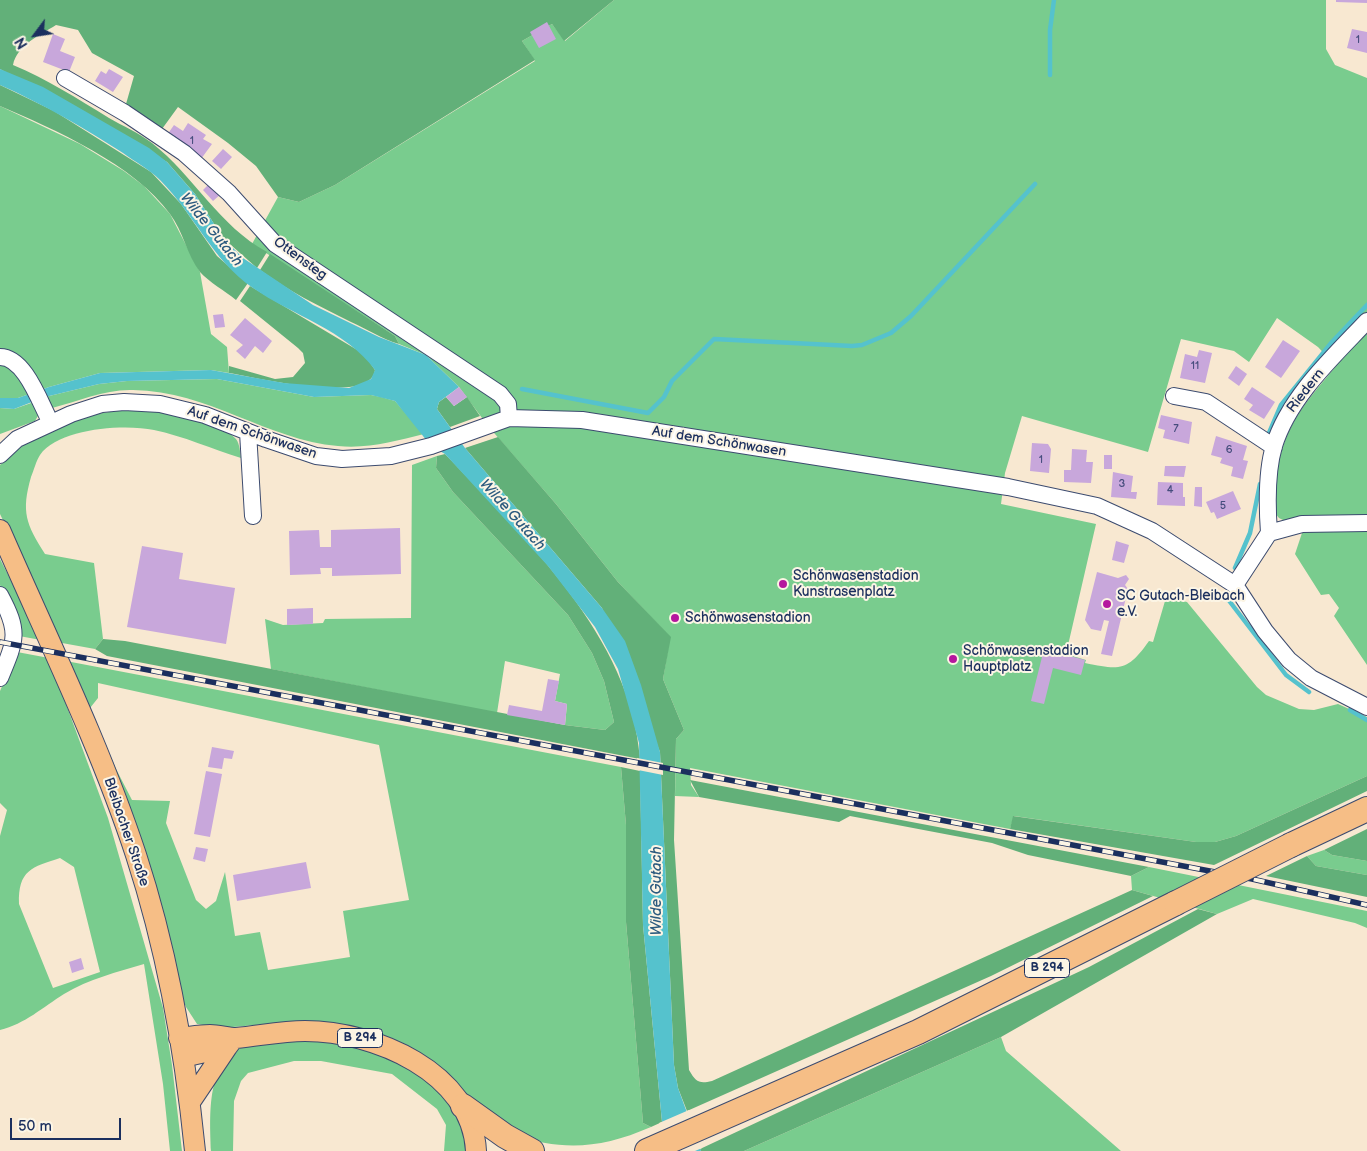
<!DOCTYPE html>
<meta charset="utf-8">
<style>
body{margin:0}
#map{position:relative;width:1367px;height:1151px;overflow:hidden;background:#f8e8d1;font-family:"Balsamiq Sans",sans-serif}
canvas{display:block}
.north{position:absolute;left:10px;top:10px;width:50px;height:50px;-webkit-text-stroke:4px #fcf5e5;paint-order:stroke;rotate:239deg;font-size:14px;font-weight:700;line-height:20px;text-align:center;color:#1b2f5e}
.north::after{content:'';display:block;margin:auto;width:18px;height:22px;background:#1b2f5e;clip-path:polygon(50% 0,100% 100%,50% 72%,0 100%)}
.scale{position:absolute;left:10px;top:1118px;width:111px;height:22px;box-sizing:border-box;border:2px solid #1b2f5e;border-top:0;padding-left:6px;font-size:15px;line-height:18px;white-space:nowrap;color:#1b2f5e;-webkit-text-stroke:4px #fcf5e5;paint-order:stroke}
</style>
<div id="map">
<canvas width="1367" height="1151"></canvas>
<div class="north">N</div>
<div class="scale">50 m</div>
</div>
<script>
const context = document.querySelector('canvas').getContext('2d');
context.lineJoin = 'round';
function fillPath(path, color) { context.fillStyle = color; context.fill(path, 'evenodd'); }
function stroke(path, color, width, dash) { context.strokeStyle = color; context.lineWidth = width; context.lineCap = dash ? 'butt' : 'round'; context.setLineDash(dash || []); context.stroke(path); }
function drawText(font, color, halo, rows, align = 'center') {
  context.font = font + ' "Balsamiq Sans",sans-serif'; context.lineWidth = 4; context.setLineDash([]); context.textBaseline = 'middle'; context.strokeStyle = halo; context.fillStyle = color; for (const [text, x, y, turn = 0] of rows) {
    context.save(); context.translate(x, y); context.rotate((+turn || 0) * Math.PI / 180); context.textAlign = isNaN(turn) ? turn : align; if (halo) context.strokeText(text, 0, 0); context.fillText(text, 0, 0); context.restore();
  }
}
fillPath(new Path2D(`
 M614,0H1326V49L1335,65L1367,78V665L1334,616L1339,608L1329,594L1321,595L1295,554L1303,530L1279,518L1274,512C1271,502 1275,490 1276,481C1282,427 1303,406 1336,366L1318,347L1277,318L1249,362L1234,351L1181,339L1148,452L1022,416L1005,473L1001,504L1096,524L1066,654L1086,660L1085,663C1120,670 1127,672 1149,641L1153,642L1165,601L1169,598L1187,602L1257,687L1266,695L1299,709L1314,710L1338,704L1367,717V776L1236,836L1215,842H1196L1014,816L1010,829L690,768L691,785L699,797L675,796L676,739L684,730L663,679L670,637L618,582L556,504L488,426L459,387L426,355L399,344L395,336L252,244L278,197L299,202L335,185L535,61L522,41L552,24L565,41Z
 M0,106L80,144L124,171L144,186L170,214L200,272L211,334L227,347L229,373L211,370L100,373L49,387L18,398H0Z
 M217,379L314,397L371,395L381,397L395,401L424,434C396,441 368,449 338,446C267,440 209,391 133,390C105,389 79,401 52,408L45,397L99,384L127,381Z
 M34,402L39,414L35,421L0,434V408L14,409Z
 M139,409C163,413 220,421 236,439C240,444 240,453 241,458C212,449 183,436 154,430C124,424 59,428 40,455C36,461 34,470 31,477C21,512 26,524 45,554L94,563L103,639L95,649L62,643L0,514V465C40,426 84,412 139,409Z
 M437,456L436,468L453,492L568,615L592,653L604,681L614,722L605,730L565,725L567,704L555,701L560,674L505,661L497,713L271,669L265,619L283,625L323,623L325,619L411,618L412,465Z
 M0,559L41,640L19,636L0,585Z
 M17,652L49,658L108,818L163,1008L172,1065L182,1151H170L163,1084L144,964C117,972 89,979 64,994C43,1007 25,1024 0,1030V836L7,810L0,803V691ZM60,858L74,867L100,972L53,988L19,904C18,870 32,867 60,858Z
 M66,661L621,767L626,825V922L643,1123L651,1127C600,1149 564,1151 512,1135L423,1059L279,1023L221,1028L197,1024L186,1007L180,993ZM98,683L379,745L409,900L343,911L350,957L268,970L260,932L235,936L225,872L216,901L206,909L196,900L166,823L170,801L132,800L116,769L90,708L98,698Z
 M1324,850L1332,855L1367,861V875L1316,866L1307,856Z
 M1149,867L1367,911V928L1355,923L1253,899L1217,914L1132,890L1131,876Z
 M306,1036L384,1052L424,1073L459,1109L471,1151H444L446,1125L437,1109L392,1074L321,1061H294L248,1073L241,1081L234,1101L233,1151H211C210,1116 205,1058 248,1045C265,1039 287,1039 306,1036Z
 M1001,1037L1006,1051L1121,1151H744Z`), '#79cc8e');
fillPath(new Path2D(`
 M0,0H614L564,41L552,24L522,41L535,60L335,185L299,202L278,197L256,166L228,143L178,107L162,129L126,104L134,76L92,53L78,30L56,25C40,35 17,45 13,65C47,79 78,99 109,118C123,126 139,133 152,143C194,176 219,226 267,252L257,268L223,238L195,194L167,162L0,69Z
 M0,85L54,111L151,172L181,204L217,256L248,283L236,300C225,291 209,282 200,272C187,255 183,231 170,214C135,165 54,129 0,106Z
 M270,254L395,336L399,344C382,339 367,329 351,322C319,306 288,291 260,270Z
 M250,286L364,354L375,370C371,406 253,377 229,373V366L275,379L293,377L305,363L303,353L298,348L240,301Z
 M446,397L454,406L467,397L480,416L450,427L437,409L439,402Z
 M498,437L556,504L618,582L671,637L663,679L684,730L676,739L674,840L689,1070C696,1082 699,1084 712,1081L1132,890L1153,896L991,976L687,1111L678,1088L674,1065L660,752L602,608L465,448Z
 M445,454C524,537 632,638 640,759L107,656L95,649L103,639L125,641L565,725L605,730L614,722L604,681L592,653L568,615L453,492L436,468L437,456Z
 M621,767L640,771L643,925L662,1122L651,1127L643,1123L626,922V825Z
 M1367,776V791L1214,865L1010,829L1013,816L1196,842H1215L1236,836Z
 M690,780L1149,867L1131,876L1028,855L992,843L850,816L839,822L699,797Z
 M1367,829V861L1332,855L1324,850Z
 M1307,856L1316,866L1367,875V897L1266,876Z
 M1198,909L1217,914L1001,1037L744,1151H701L700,1149L1089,967Z`), '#62b079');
fillPath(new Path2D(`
 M0,69L43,87L149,148L167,162L195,194L223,238L243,258L313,305L379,337L426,355L459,387L439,402L437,409L465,448L602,608L625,641L641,685L660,752L674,1065L678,1088L701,1151H671L662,1122L643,925L639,743L618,669L595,627L548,566L445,454L431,446L395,401L371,395L314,397L217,379L127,381L99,384L45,397L14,409L0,408V398H18L49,387L100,373L211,370L284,383L349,388L371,379L375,370C346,330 293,316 253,288C211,259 195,215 160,180C149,169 135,162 123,153C84,128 43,104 0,85Z`), '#55c2cd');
fillPath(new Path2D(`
 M637,758L663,763V775L638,770Z
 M689,1110L702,1148L695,1151H669L659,1123Z`), '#f8e8d1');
stroke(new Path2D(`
 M1050,75V30L1054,0
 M522,389L648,413L664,397L672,381L714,339L852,346L862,345L891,333L911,316L1035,184
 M1269,433L1281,405L1332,342L1367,305
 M1235,568L1250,533L1260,484
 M1227,598L1286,675L1309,692
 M1350,710L1367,720`), '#55c2cd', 4.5);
fillPath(new Path2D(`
 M1336,0H1367V3L1336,2Z
 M547,22L556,39L539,48L530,32Z
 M1352,29L1367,32V53L1347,48Z
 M53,34L65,39L60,51L75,57L69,72L43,62Z
 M109,69L123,77L113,92L95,81L101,71L106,74Z
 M188,123L206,135L203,139L212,144L201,159L167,135L174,125L183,131Z
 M223,149L232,157L221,169L212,161Z
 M211,182L221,194L213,201L203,190Z
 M223,314L225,327L215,328L213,315Z
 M245,318L272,341L263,353L255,346L245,359L236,351L243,345L230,335Z
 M1283,340L1300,351L1281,378L1265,367Z
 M1199,350L1212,353L1205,383L1180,378L1185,354L1197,357Z
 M1236,366L1247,374L1239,386L1228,378Z
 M459,387L467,397L454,406L446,397Z
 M1252,387L1275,402L1264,419L1249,410L1253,405L1244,399Z
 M1161,415L1192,422L1189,444L1163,438L1165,430L1158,428Z
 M1216,436L1247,446L1243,460L1248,461L1243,479L1231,476L1233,467L1220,463L1222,458L1211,455Z
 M1032,443L1048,444L1051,449L1049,473L1030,471Z
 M1072,449L1087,450L1086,462H1093L1091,483L1064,482V470H1071Z
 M1104,455H1112V469H1104Z
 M1165,466H1186L1184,477L1164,476Z
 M1113,472L1133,476L1131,492H1137L1136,499L1111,497Z
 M1158,482L1183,483V497H1185V506L1157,505Z
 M1195,487H1202V507L1194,506Z
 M1233,491L1241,509L1217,519L1214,512L1211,513L1206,502Z
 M400,528L401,574L332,576V568H320L321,574L290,575L289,531L319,530L320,547H331V530Z
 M1116,541L1129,545L1124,563L1112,560Z
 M142,546L183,553L179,579L235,588L226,644L127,627Z
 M1097,572L1118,578L1126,575L1129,579L1125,585L1128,589L1112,656L1101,654L1109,621L1104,620L1101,631L1091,629L1085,620Z
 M313,608V624L287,625V609Z
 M1044,649L1085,660L1081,675L1053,668L1044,704L1031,701Z
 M548,679L559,681L555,701L567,704L565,725L507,715L509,705L542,711Z
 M212,747L234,751L232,759L224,758L222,769L208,767Z
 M206,771L222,774L210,837L194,834Z
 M196,847L208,849L205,862L193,859Z
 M306,862L311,888L237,901L233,875Z
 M81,958L84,969L72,973L69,962Z`), '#c8a7db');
const minor = new Path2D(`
 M65,78L125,113L184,153L229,193L275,244L500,394L508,404L509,418
 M0,357C25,357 40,403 51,423
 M1174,396L1206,402L1274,447
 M248,432L253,516
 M0,455L17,439L71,414L102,404L124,402L160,404L205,415L266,439L316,456L342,459L391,456L431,446L509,418L582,420L1008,487L1097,506L1152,531L1235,585L1265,631L1289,660L1311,678L1367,707
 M1269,533C1267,505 1266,473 1274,446C1289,397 1333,357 1367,321
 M1235,585L1269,533L1302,524L1367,523
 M0,595C20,632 16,640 0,678`);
const major = new Path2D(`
 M0,530C47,638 99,743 136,855C167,950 185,1051 195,1151
 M179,1038C189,1037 200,1035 210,1035C219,1035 228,1038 236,1038C259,1036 281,1031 305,1031C374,1031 472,1072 476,1151
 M183,1057L227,1047L230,1043
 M190,1102L227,1047`);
const highway = new Path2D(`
 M1291,845L1367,809
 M463,1106L505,1136L532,1151
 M647,1151L918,1032L1176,903`);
stroke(minor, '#3c4b6f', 18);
stroke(major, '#3c4b6f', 22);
stroke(highway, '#3c4b6f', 26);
stroke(minor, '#fff', 16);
stroke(major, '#f6be86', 20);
stroke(highway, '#f6be86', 24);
const rail = new Path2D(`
 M0,642L1252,879L1367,905`);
stroke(rail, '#1b2f5e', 5.5);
stroke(rail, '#fcf5e5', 4, [11]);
const highwayBridge = new Path2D(`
 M1176,903L1291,845`);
stroke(highwayBridge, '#3c4b6f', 26, []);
stroke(highwayBridge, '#f6be86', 24);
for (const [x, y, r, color] of [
 [783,584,5,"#b5179e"],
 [1107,604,5,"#b5179e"],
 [675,618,5,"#b5179e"],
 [953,659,5,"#b5179e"]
]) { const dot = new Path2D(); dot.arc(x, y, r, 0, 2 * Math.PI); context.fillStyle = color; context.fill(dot); stroke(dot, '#fcf5e5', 2); }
drawText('11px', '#464d7d', null, [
 ["1",1358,40],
 ["1",192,141],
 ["11",1195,366],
 ["7",1176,429],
 ["6",1229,450],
 ["1",1041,460],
 ["3",1122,484],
 ["4",1170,490],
 ["5",1223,506]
]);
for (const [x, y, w] of [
 [1047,968,45],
 [360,1038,45]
]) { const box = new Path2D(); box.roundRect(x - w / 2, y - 9.5, w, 19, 4); context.fillStyle = '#fcf5e5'; context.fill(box); stroke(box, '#1b2f5e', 1); }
drawText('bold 12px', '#1b2f5e', null, [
 ["B 294",1047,968],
 ["B 294",360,1038]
]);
drawText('14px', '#1b2f5e', '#fcf5e5', [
 ["Ottensteg",300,259,36],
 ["Riedern",1306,391,-52],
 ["Auf dem Schönwasen",252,433,19],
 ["Auf dem Schönwasen",719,442,9],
 ["Bleibacher Straße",126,832,71]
]);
drawText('14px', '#1b2f5e', '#fcf5e5', [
 ["Schönwasenstadion",793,576],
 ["Kunstrasenplatz",793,592],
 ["SC Gutach-Bleibach",1117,596],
 ["e.V.",1117,612],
 ["Schönwasenstadion",685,618],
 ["Schönwasenstadion",963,651],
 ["Hauptplatz",963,667]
], 'left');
drawText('italic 15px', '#2c5b7f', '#fcf5e5', [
 ["Wilde Gutach",211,230,51],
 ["Wilde Gutach",512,515,48],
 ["Wilde Gutach",657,891,-90]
]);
</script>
